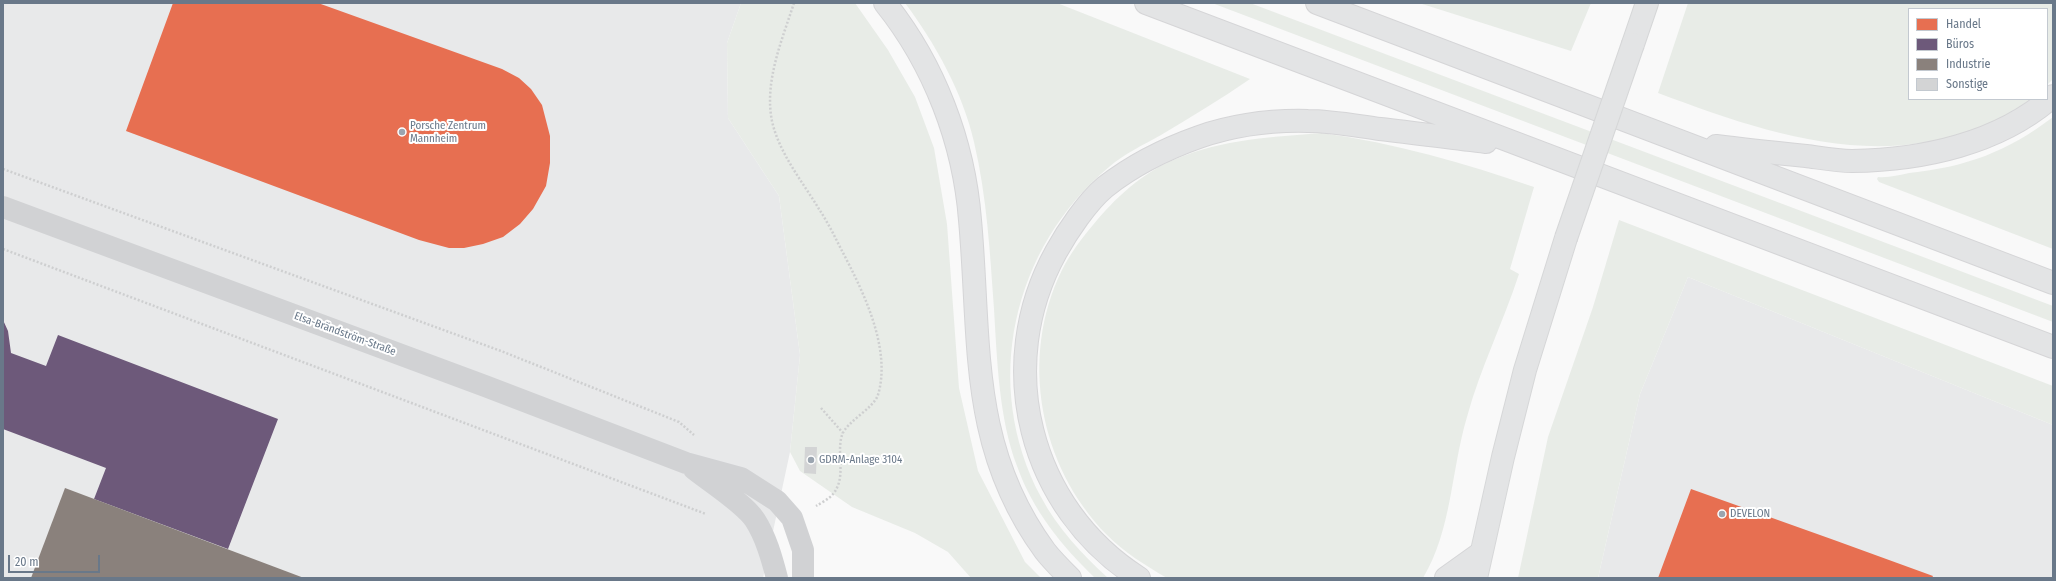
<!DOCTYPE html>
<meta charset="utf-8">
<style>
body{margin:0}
#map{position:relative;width:2056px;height:581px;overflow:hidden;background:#f9f9f9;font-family:"Fira Sans Condensed",sans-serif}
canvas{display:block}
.frame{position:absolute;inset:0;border:4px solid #697889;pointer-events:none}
.legend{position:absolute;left:1908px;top:8px;width:140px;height:92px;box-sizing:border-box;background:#fff;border:1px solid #c3c9d0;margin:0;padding:5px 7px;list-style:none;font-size:12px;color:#697889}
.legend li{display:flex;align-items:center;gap:8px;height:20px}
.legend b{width:20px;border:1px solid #c3c9d0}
.scale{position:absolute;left:8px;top:555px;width:92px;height:18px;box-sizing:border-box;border:2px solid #697889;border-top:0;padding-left:5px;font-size:12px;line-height:14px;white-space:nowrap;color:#697889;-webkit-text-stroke:3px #fff;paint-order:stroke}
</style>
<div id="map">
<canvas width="2056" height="581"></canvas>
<div class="frame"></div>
<ul class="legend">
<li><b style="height:11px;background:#e76f51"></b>Handel</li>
<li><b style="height:11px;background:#6d597a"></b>Büros</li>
<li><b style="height:11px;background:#8a817c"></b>Industrie</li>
<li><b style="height:11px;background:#d3d4d5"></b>Sonstige</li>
</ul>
<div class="scale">20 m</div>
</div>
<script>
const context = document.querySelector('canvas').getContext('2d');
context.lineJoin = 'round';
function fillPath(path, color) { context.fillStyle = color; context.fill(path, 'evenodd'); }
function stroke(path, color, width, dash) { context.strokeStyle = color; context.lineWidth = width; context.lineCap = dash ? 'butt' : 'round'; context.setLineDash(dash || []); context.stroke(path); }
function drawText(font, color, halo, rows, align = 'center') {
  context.font = font + ' "Fira Sans Condensed",sans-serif'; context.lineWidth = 4; context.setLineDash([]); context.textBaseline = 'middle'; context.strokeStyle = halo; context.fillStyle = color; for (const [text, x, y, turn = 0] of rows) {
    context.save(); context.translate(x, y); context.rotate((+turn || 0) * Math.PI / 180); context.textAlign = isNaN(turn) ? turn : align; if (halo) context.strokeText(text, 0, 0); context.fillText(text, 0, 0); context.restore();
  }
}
fillPath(new Path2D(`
 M3,3H741L727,43L728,118L779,196L800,355L790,452L763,578H3Z
 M1688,277L2053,425V578H1598L1640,394Z`), '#e8e9ea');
fillPath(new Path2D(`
 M741,3H855L888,50L915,97L934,148L947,224L959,388L978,471L1025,562L1041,578H971L948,552L915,533L852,507L800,471L790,452L800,355L779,196L728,118L727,43Z
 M905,3H1057L1250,79C1221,99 1191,117 1161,135C1143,145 1124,154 1109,167C1012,248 981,385 1041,497C1058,529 1082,554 1108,578H1095C1061,545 1033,511 1017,466C999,419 997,359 994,309C990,253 987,197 974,142C963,93 935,43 905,3Z
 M1212,3H1250L2053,306V322Z
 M1419,3H1591L1571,51Z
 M1688,3H2053V79L2047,85V9H1909V99H2030C2014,112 1995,121 1977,128C1870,170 1760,131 1658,93Z
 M2053,117V249L1879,182L1877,179L1878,177C1888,178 1899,175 1909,173C1966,167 2007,152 2053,117Z
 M1322,133C1395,143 1464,163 1534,187L1510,269L1519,274C1503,323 1480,369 1467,417C1451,470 1452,530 1423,578H1167C1146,566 1124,552 1107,535C1039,466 1019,357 1062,270C1070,254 1081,239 1093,225C1115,198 1143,172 1176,159C1223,139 1272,137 1322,133Z
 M1619,220L2053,386V425L1688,277L1640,394L1598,578H1518L1548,437L1593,307Z`), '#e8ece7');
fillPath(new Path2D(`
 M173,3H318L502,69L519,78L531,89L542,105L550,136V163L546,186L533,209L520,224L503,237L483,244L464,248H449L419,240L126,131Z
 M1691,489L1834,540L1933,576L1932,578H1658Z`), '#e76f51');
fillPath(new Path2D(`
 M3,320L8,331L11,353L46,366L58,335L278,419L228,549L94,499L106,468L3,429Z`), '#6d597a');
fillPath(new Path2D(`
 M65,488L304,578H31Z`), '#8a817c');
fillPath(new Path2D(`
 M805,447H817L816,474L804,473Z`), '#d3d4d5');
const secondary = new Path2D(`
 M1633,44L1647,3
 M1476,578L1503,457L1525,370L1566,238`);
const highway = new Path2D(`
 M885,3C934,64 964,142 970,220C981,341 968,446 1045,551C1052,560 1061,569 1070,578
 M1146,3L2053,347
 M1317,3L2053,283
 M1716,146C1746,150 1776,153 1806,156C1821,158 1837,161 1852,161C1922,160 1999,144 2053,96
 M1139,578C1029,508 993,366 1056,252C1067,232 1087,202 1105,187C1133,165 1165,149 1199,137C1234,125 1271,120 1308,121C1332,121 1357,126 1380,129C1416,133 1451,138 1486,142
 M1446,578L1481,553`);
stroke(secondary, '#d6d7d8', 24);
stroke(highway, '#d5d5d7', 24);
stroke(new Path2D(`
 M794,3C782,40 764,82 772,121C779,153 802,181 819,209C827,221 834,235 841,249C862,289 892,348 878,395C873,409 847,421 842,435C836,454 847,477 833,494C829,499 821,503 816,506
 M3,169L501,351L679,422L694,435
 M3,249L706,514
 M821,408L843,433`), '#cecfd0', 2.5, [2, 2]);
stroke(new Path2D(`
 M3,207L485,386L686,463L741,478L777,501L792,518L803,550V578
 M694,469C710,482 745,504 755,520C766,537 772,559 777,578`), '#d1d2d4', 22);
stroke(secondary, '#e3e4e5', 22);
stroke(highway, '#e3e4e5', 22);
const secondaryBridge = new Path2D(`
 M1566,238L1633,44`);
stroke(secondaryBridge, '#d6d7d8', 24, []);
stroke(secondaryBridge, '#e3e4e5', 22);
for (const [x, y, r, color] of [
 [402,132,4,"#9ba5b0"],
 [811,460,4,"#9ba5b0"],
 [1722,514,4,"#9ba5b0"]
]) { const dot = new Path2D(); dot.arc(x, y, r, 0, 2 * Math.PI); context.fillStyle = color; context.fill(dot); stroke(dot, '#fff', 1.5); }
drawText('11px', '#697889', '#fff', [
 ["Porsche Zentrum",410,126],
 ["Mannheim",410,139],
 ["GDRM-Anlage 3104",819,460],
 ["DEVELON",1730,514]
], 'left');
drawText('11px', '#697889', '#fff', [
 ["Elsa-Brändström-Straße",345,334,20]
]);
</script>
